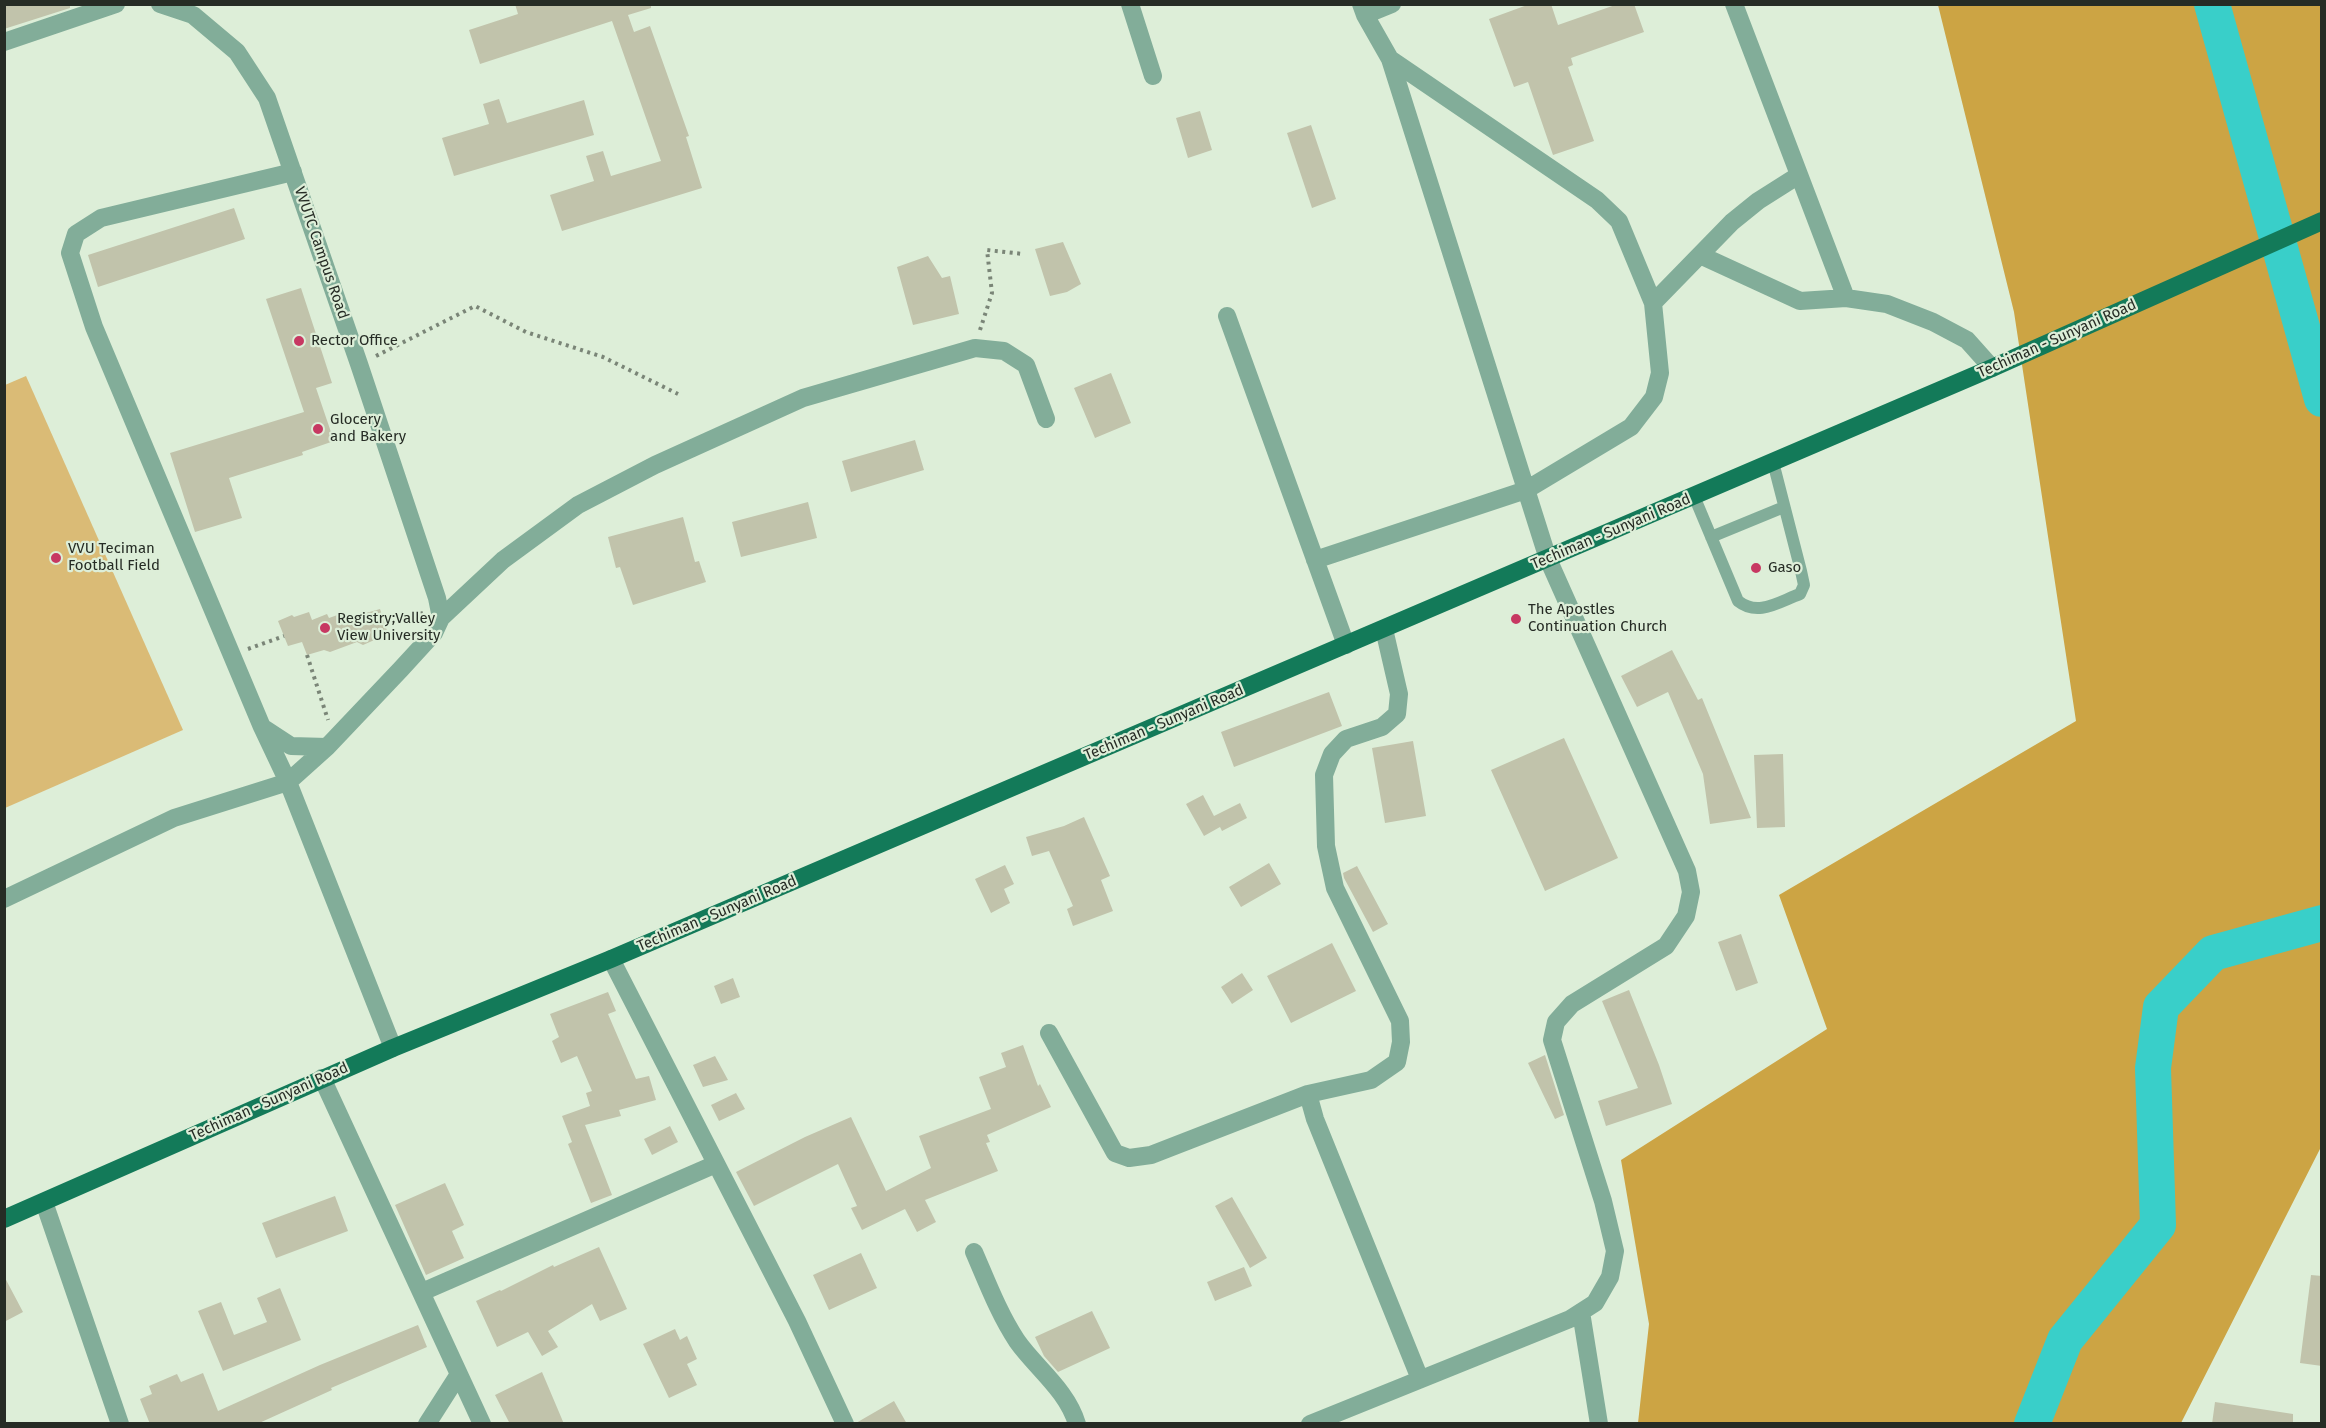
<!DOCTYPE html>
<style>
body{margin:0}
#map{position:relative;width:2326px;height:1428px;overflow:hidden;background:#ddeed8;font-family:"Fira Sans",sans-serif}
canvas{display:block}
.frame{position:absolute;inset:0;border:6px solid #262c25;pointer-events:none}
</style>
<div id="map">
<canvas width="2326" height="1428"></canvas>
<div class="frame"></div>
</div>
<script>
const context = document.querySelector('canvas').getContext('2d');
context.lineJoin = 'round';
function fillPath(path, color) { context.fillStyle = color; context.fill(path, 'evenodd'); }
function stroke(path, color, width, dash) { context.strokeStyle = color; context.lineWidth = width; context.lineCap = dash ? 'butt' : 'round'; context.setLineDash(dash || []); context.stroke(path); }
function drawText(font, color, halo, rows, align = 'center') {
  context.font = font + ' "Fira Sans",sans-serif'; context.lineWidth = 4.5; context.setLineDash([]); context.textBaseline = 'middle'; context.strokeStyle = halo; context.fillStyle = color; for (const [text, x, y, turn = 0] of rows) {
    context.save(); context.translate(x, y); context.rotate((+turn || 0) * Math.PI / 180); context.textAlign = isNaN(turn) ? turn : align; if (halo) context.strokeText(text, 0, 0); context.fillText(text, 0, 0); context.restore();
  }
}
fillPath(new Path2D(`
 M26,376L183,730L5,808V385Z`), '#dabb76');
fillPath(new Path2D(`
 M1938,5H2321V1147L2181,1423H1638L1649,1324L1621,1160L1827,1029L1779,895L2076,721L2014,312Z`), '#cca444');
stroke(new Path2D(`
 M2212,4L2322,399
 M2032,1424L2065,1340L2158,1225L2153,1068L2161,1007L2213,953L2322,923`), '#39cfc9', 36);
fillPath(new Path2D(`
 M4,4H70V8L4,29Z
 M515,4H651V8L628,15L634,32L650,26L689,136L686,137L702,188L562,231L550,195L594,181L586,156L603,151L611,176L661,161L612,21L480,64L469,30L518,14Z
 M1530,4H1551L1558,25L1618,4H1634L1644,32L1571,58L1573,65L1568,67L1594,141L1553,155L1528,82L1514,87L1489,19Z
 M499,99L507,123L584,100L594,135L454,176L442,138L489,124L483,104Z
 M1200,111L1212,150L1188,158L1176,118Z
 M1311,125L1336,199L1312,208L1287,133Z
 M234,208L245,239L98,287L88,255Z
 M1063,242L1081,284L1067,292L1050,296L1035,249Z
 M928,256L942,278L950,276L959,314L913,325L897,267Z
 M301,288L332,383L316,388L334,441L302,452L303,455L229,478L242,518L195,532L170,453L304,412L266,299Z
 M1111,373L1131,423L1095,438L1074,388Z
 M915,440L924,470L851,492L842,461Z
 M808,502L817,538L741,557L732,522Z
 M683,517L695,562L699,561L706,582L633,605L620,567L616,568L608,537Z
 M380,609L388,634L363,645L357,642L330,652L324,650L307,655L302,642L288,646L278,621L292,615L294,617L309,612L312,620L327,614L329,618L343,613L345,619Z
 M1672,650L1698,700L1702,698L1751,818L1710,824L1703,774L1668,692L1637,707L1621,676Z
 M1329,692L1342,726L1234,767L1221,732Z
 M1564,738L1618,858L1545,891L1491,770Z
 M1413,741L1426,816L1385,823L1372,748Z
 M1783,754L1785,827L1757,828L1754,755Z
 M1203,795L1214,816L1240,803L1247,818L1222,831L1220,827L1204,836L1186,804Z
 M1084,817L1110,876L1101,880L1113,911L1073,926L1067,909L1073,906L1049,851L1032,856L1026,837L1064,826Z
 M1269,863L1281,884L1241,907L1229,887Z
 M1005,865L1014,884L1004,889L1010,903L991,913L975,879Z
 M1357,866L1388,924L1373,932L1344,878L1343,873Z
 M1741,934L1758,983L1736,991L1718,942Z
 M1332,943L1356,991L1291,1023L1267,976Z
 M1242,973L1253,990L1232,1004L1221,987Z
 M733,978L740,997L721,1004L714,986Z
 M1629,990L1659,1065L1672,1104L1606,1126L1598,1101L1638,1088L1602,1001Z
 M608,992L616,1011L608,1014L636,1079L649,1076L656,1100L619,1110L621,1116L585,1125L612,1195L591,1203L568,1144L572,1142L562,1116L590,1106L586,1093L592,1091L577,1056L561,1063L552,1041L559,1037L550,1014Z
 M1023,1045L1038,1086L1040,1084L1051,1107L987,1135L990,1142L986,1143L998,1171L925,1200L936,1222L917,1232L905,1209L862,1230L851,1208L857,1206L838,1164L754,1206L736,1172L805,1137L851,1117L886,1191L931,1168L919,1136L991,1109L979,1077L1006,1067L1001,1053Z
 M1545,1055L1564,1115L1555,1119L1528,1063Z
 M715,1056L728,1080L703,1087L693,1065Z
 M736,1093L745,1109L719,1121L711,1105Z
 M670,1126L678,1142L652,1155L644,1139Z
 M445,1183L464,1225L452,1231L464,1258L426,1275L395,1205Z
 M335,1196L348,1231L276,1258L262,1223Z
 M1232,1197L1267,1258L1250,1268L1215,1206Z
 M599,1247L627,1309L600,1321L592,1304L548,1331L558,1347L542,1356L528,1332L497,1347L476,1301L500,1290L501,1291L553,1265L554,1267Z
 M861,1253L877,1288L829,1310L813,1275Z
 M1244,1267L1252,1286L1215,1301L1207,1282Z
 M2311,1275L2322,1276V1366L2300,1363Z
 M4,1276L23,1312L4,1322Z
 M280,1288L301,1340L223,1371L198,1311L221,1302L234,1335L267,1322L257,1298Z
 M1092,1311L1110,1348L1058,1372L1044,1356L1035,1337Z
 M418,1325L427,1347L331,1388L332,1390L257,1424H150L140,1399L152,1394L149,1386L177,1374L181,1382L203,1373L218,1411L320,1365Z
 M675,1329L680,1340L687,1336L697,1359L687,1364L697,1385L669,1398L643,1344Z
 M542,1372L564,1424H510L495,1395Z
 M894,1401L907,1424H856V1423Z
 M2215,1402L2293,1414V1424H2212Z`), '#c1c3ab');
stroke(new Path2D(`
 M980,330L992,293L987,250L1023,254
 M376,356L475,306L526,332L603,357L678,394
 M385,625L423,613
 M248,649L284,636
 M307,655L328,720`), '#7a8577', 4, [3, 4.5]);
stroke(new Path2D(`
 M1694,496L1738,601C1758,617 1778,602 1800,594L1804,585L1801,571L1773,462
 M1711,537L1784,507`), '#82ad99', 12);
stroke(new Path2D(`
 M160,4L193,15L237,52L267,98L359,364L437,598L441,618
 M1130,4L1153,76
 M1734,4L1846,298L1887,304L1933,322L1967,340L1992,368
 M1365,15L1392,4
 M4,42L116,4
 M1700,255L1800,301L1846,298
 M1653,303L1732,222L1758,201L1799,175
 M1227,316L1346,645
 M1315,560L1526,490L1631,427L1654,397L1660,373L1653,303L1619,221L1597,200L1390,59
 M262,727L291,746L327,747
 M4,899L174,818L288,782L262,727L94,327L70,253L76,234L101,218L293,172
 M611,959L797,1321L845,1424
 M1049,1033L1115,1153L1129,1158L1151,1155L1308,1094L1371,1080L1397,1062L1401,1042L1400,1021L1335,888L1326,846L1324,775L1332,754L1346,739L1382,727L1397,714L1399,694L1384,629
 M393,1048L288,782L327,747L401,669L434,633L441,618L503,560L578,505L655,465L803,398L975,348L1004,351L1026,365L1046,419
 M322,1078L482,1424
 M1308,1094L1315,1119L1420,1379
 M44,1202L120,1424
 M974,1252C987,1282 999,1314 1017,1341C1036,1368 1067,1390 1077,1424
 M422,1292L716,1164
 M1581,1312L1599,1424
 M427,1424L459,1374
 M1310,1424L1570,1319L1595,1303L1610,1277L1615,1251L1603,1201L1552,1040L1556,1022L1572,1004L1666,946L1686,916L1691,892L1687,871L1548,559L1390,59L1365,15L1361,4`), '#82ad99', 18);
stroke(new Path2D(`
 M4,1219L393,1048L611,959L1992,368L2322,221`), '#137a59', 18);
for (const [x, y, r, color] of [
 [299,341,6,"#c73862"],
 [318,429,6,"#c73862"],
 [56,558,6,"#c73862"],
 [1756,568,6,"#c73862"],
 [1516,619,6,"#c73862"],
 [325,628,6,"#c73862"]
]) { const dot = new Path2D(); dot.arc(x, y, r, 0, 2 * Math.PI); context.fillStyle = color; context.fill(dot); stroke(dot, '#ddeed8', 2); }
drawText('15px', '#262c25', '#ddeed8', [
 ["VVUTC Campus Road",321,253,71],
 ["Techiman - Sunyani Road",2057,339,-24],
 ["Techiman - Sunyani Road",1611,532,-23],
 ["Techiman - Sunyani Road",1164,723,-23],
 ["Techiman - Sunyani Road",717,914,-23],
 ["Techiman - Sunyani Road",269,1102,-24]
]);
drawText('15px', '#262c25', '#ddeed8', [
 ["Rector Office",311,341],
 ["Glocery",330,420],
 ["and Bakery",330,437],
 ["VVU Teciman",68,549],
 ["Football Field",68,566],
 ["Gaso",1768,568],
 ["The Apostles",1528,610],
 ["Continuation Church",1528,627],
 ["Registry;Valley",337,619],
 ["View University",337,636]
], 'left');
</script>
